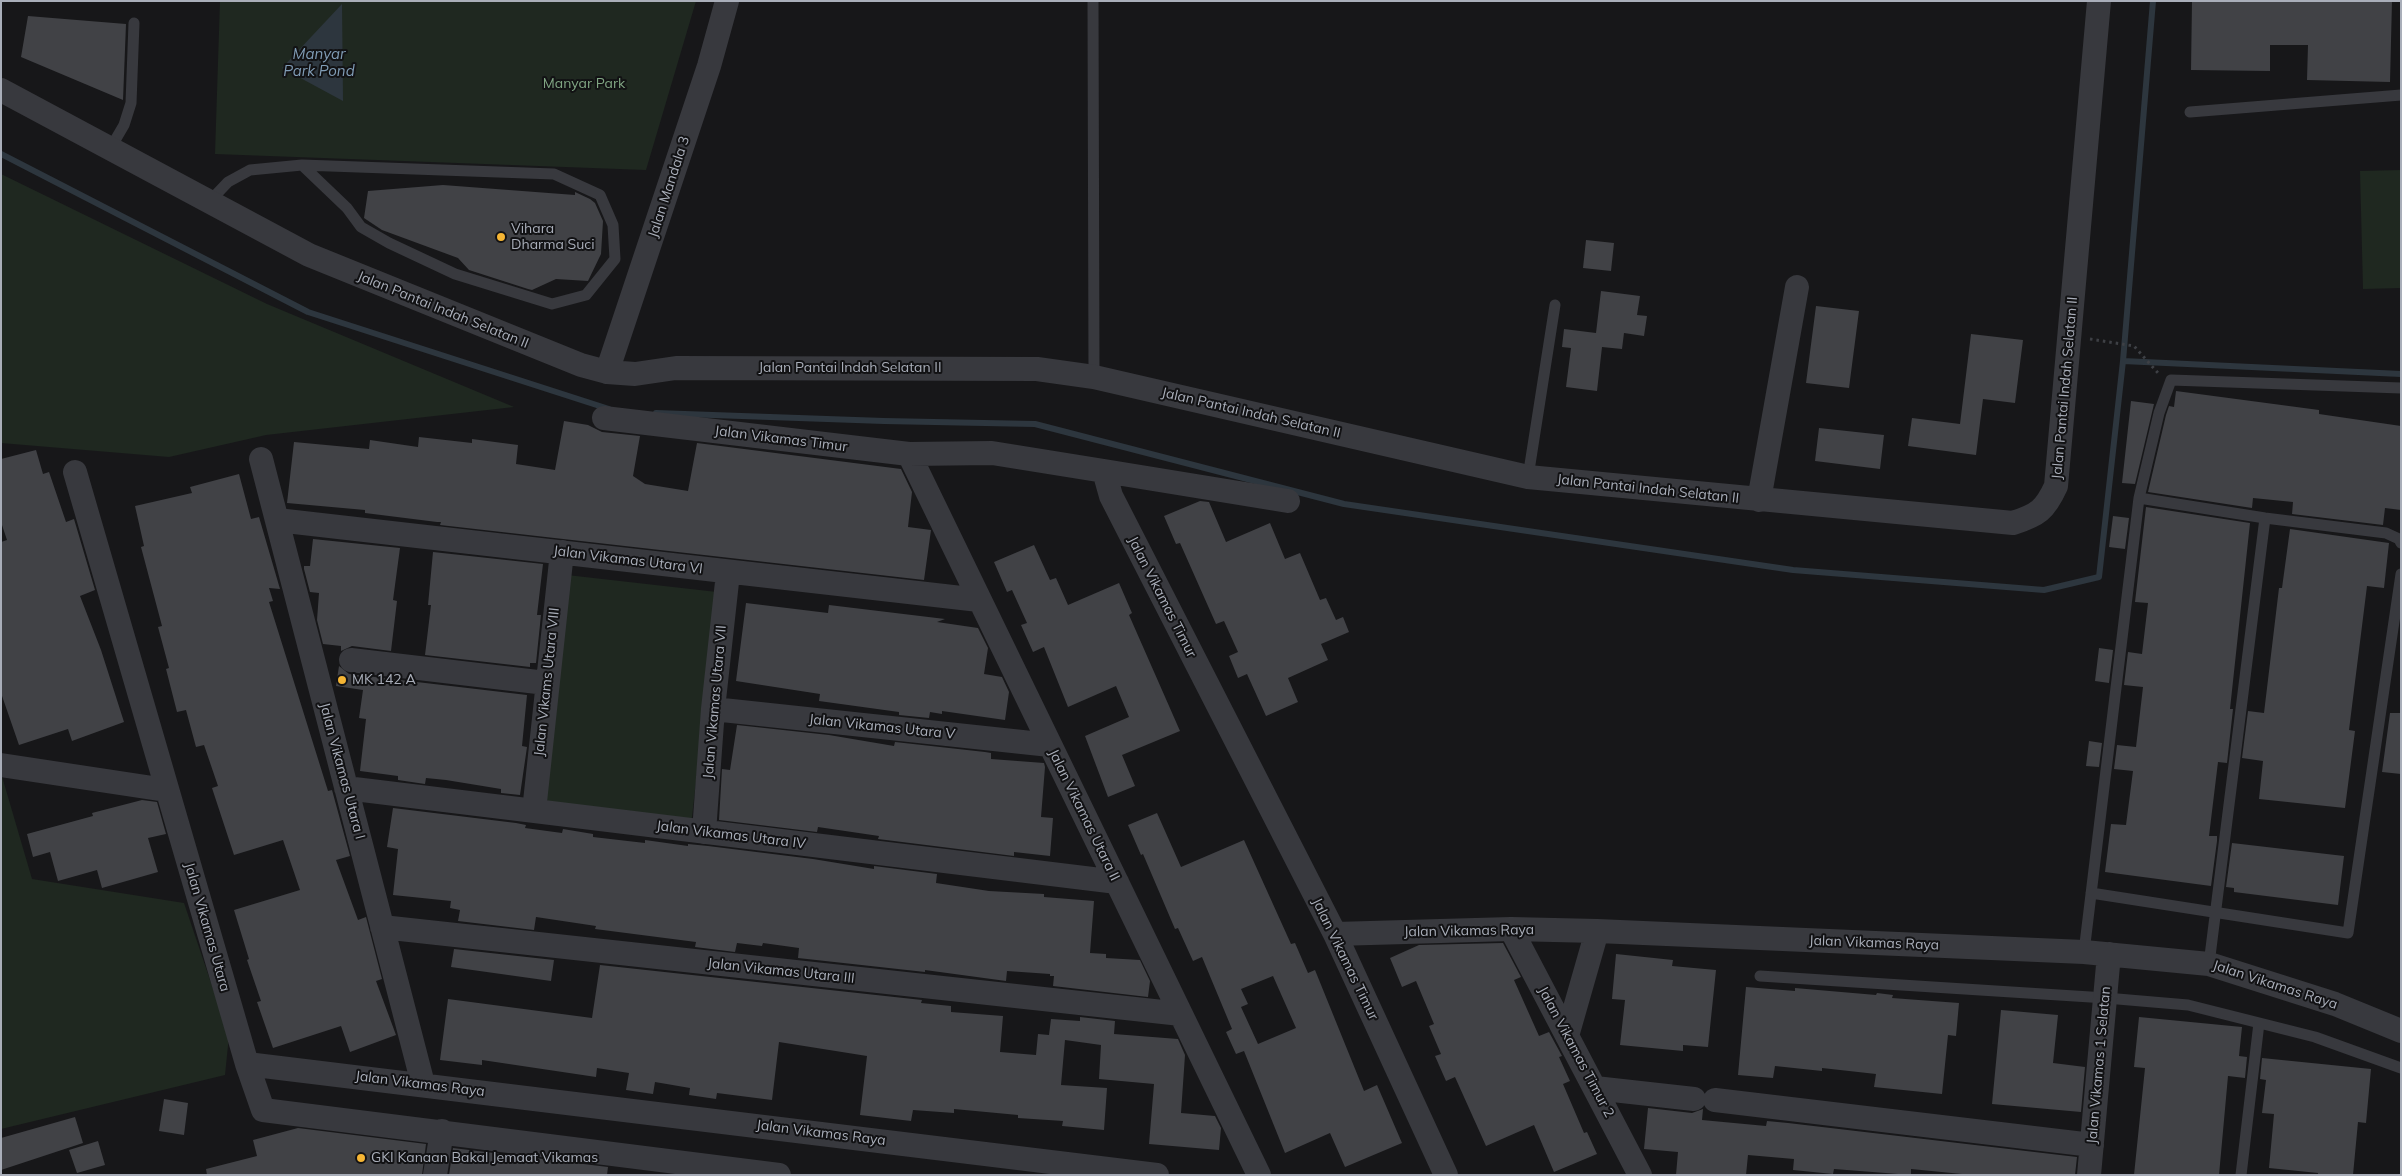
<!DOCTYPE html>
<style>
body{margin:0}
#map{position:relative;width:2402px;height:1176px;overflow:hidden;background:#171719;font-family:Mulish,sans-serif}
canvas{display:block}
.frame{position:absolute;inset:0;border:2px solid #a9aeb9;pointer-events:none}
</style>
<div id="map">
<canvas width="2402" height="1176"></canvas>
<div class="frame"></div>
</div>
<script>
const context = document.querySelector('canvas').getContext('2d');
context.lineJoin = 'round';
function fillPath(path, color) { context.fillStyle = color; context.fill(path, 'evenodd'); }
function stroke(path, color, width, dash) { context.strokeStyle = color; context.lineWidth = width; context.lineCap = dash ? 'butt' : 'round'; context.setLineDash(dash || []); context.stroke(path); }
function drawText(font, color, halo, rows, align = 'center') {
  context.font = font + ' Mulish,sans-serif'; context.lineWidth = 4; context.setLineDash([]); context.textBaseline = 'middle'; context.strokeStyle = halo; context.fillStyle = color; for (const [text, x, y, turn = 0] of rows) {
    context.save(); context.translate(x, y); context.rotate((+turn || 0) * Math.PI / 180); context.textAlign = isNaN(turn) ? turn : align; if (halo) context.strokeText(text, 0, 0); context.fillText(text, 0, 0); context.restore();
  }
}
fillPath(new Path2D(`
 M220,1H696L646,170L215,154Z
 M2401,170V288L2363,289L2360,171Z
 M1,174L267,304L514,407L266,435L169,457L1,443Z
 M567,575L717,592L691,826L542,810Z
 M1,773L32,879L184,903L229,1036L225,1075L1,1129Z`), '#1f2820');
fillPath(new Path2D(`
 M342,4L343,101L282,68Z`), '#2d363e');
stroke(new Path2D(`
 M1,154L308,312L609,409
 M2123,361L2153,1
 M656,413L884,421L1035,424L1344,504L1793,570L2044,590L2099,577L2123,361L2401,374`), '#2d363e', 6);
fillPath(new Path2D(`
 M2192,1H2392L2390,82L2307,80L2308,45H2270V71L2191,70Z
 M28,16L126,24L123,100L21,57Z
 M443,185L575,195V192L590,199L595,203L603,221L601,254L588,281L556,279L532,290L528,289L469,270L458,258L382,230L364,218L368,191Z
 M1586,240L1614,243L1611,271L1583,268Z
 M1601,291L1640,296L1637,315L1647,316L1644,336L1624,333L1622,349L1602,347L1597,391L1566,387L1571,348L1562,347L1564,329L1596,333Z
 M1816,306L1859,311L1849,388L1806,383Z
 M1971,334L2023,340L2015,403L1983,399L1976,455L1908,446L1912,418L1960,424Z
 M2176,391L2319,410V414L2401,426V510L2385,508L2383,525L2292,514L2293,502L2253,498L2252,508L2148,492L2166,415L2169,406L2174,407Z
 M2131,401L2154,404L2135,484L2122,483Z
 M564,421L588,425L602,432L640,436L633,476L645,484L688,491L697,443L901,469L912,492L908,527L931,530L924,580L440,525L441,522H437L365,513V510L287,503L294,442L369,449L370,440L418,447L419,437L472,443V439L518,445L516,464L555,470Z
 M1819,428L1884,435L1880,469L1815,461Z
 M36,450L43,474L49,472L66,522L74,519L95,590L80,596L101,650L124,722L72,741L68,729L19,745L1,693V542L7,540L1,522V459Z
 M239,474L251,519L259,517L280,589L269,588L273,601L269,602L328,791L332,790L350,856L336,860L358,920L366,917L382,979L376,981L396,1035L350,1052L341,1026L273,1048L257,1002L261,1001L247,960L249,959L234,910L300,890L283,840L234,855L212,788L218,786L204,745L196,747L186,710L177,712L166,669L169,668L158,627L162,626L141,547L144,546L135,506L192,493L190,487Z
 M1200,501L1209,502L1226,542L1270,523L1285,559L1300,553L1320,600L1326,598L1336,620L1343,617L1349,632L1321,644L1328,660L1288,678L1298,702L1266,716L1247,674L1238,678L1229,656L1238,652L1224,621L1216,624L1180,543L1176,544L1164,516Z
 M2146,507L2250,523L2230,709H2233L2227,763L2218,762L2209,836H2217V841L2211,886L2105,872L2111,824L2126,825L2133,771L2114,769L2117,745L2136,747L2143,687L2124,685L2128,652L2142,654L2148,603L2135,602Z
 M2113,516L2129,518L2125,549L2109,547Z
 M2290,529L2389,543L2384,588L2367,586L2349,730L2355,731L2345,808L2259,799L2263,761L2242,758L2248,711L2264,713L2279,588H2282Z
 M313,539L400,548L393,600L397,601L391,651L352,646L341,651V646L323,644L317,620L319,593L310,592L304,569V566H310Z
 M1034,545L1050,580L1056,578L1068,605L1119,583L1132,613L1129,615L1180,731L1122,755L1135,786L1108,797L1085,736L1129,717L1116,686L1068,707L1044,647L1033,652L1021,625L1027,623L1012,590L1007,592L994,562Z
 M433,552L543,564L537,615H541L536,663H530V667L425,655L431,605H428Z
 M746,603L828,613L829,605L945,619L937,622L978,628L988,648L984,674L1002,677L1009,692L1005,720L942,711V714L930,712L929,718L899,715V712L819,701L820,694L736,681Z
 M2099,648L2113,650L2109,683L2095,681Z
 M339,666L349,674L527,695L522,746L527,747L520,795L501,793V789L446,780L426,778L425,784L398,780V776L360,771L366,719L359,718L363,690L336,686Z
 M2390,713H2401V774L2382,772Z
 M737,725L829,735L894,746L895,742L985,752L991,753V759L1044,763L1045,767L1041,817L1053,818L1050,856L1014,852V856L878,839L879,836L818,827L817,832L719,820L722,769L730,770Z
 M2089,741L2102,743L2099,767L2086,766Z
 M142,800L157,802L166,834L148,838L158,872L102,888L97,870L58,881L50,852L33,857L27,834L93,816L92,813Z
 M393,808L516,823L526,825L525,828L562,833L563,829L593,834V837L645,843V840L688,846V844L708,846L813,859L874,869V866L937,874L936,883L989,891L1044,894V897L1094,901L1090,953L1106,954V958L1140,960L1150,981L1148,997L1053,986L1054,976H1050V974L1007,971L1006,981L925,970V972L798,958L799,948L763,943L762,946L737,943L735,952L695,947L696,942L595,929L596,926L536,917L534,930L458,921L460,910L450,908L451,901L393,895L398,849L387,847Z
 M1157,813L1181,867L1244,840L1291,944L1295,943L1308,973L1315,970L1364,1091L1377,1085L1402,1143L1345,1167L1330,1133L1285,1153L1244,1051L1236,1054L1226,1032L1232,1029L1202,957L1193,961L1178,928L1175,929L1143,854L1141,855L1128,825ZM1273,976L1296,1028L1258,1044L1241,1007L1248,1004L1241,989Z
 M2232,843L2344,856L2338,905L2234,892V888L2226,887Z
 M1503,943L1521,977L1514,980L1539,1036L1549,1032L1562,1056L1559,1057L1570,1081L1563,1084L1584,1133L1587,1132L1597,1154L1554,1172L1534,1125L1486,1146L1455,1077L1446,1081L1435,1056L1441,1054L1429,1026L1434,1024L1416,981L1402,987L1390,958L1419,945Z
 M454,949L554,960L551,981L451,967Z
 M1616,954L1673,960L1672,966L1716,970L1708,1047L1683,1045V1051L1620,1045L1625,1000L1612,999Z
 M600,965L922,1000L921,1003L951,1006V1012L1003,1016L1000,1052L1036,1055L1038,1034L1049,1035L1051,1019L1080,1021V1017L1115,1021L1114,1034L1178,1039L1185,1055L1181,1113L1215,1116L1221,1128L1219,1150L1149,1144L1154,1084L1099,1079L1101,1045L1065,1040L1061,1085L1107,1088L1104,1130L1062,1126L1063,1121L1018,1118V1115L954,1109V1113L913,1110L911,1121L860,1115L867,1056L779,1042L772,1100L717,1093L716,1099L689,1095L690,1088L655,1082L653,1094L626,1090L629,1073L597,1068L596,1077L482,1060V1065L440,1060L448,999L592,1018Z
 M1746,987L1795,991V988L1876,995L1877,993L1893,995L1892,998L1959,1003L1956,1036L1948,1035L1942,1094L1874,1087L1876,1074L1822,1068V1071L1775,1066L1773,1078L1738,1075Z
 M2001,1010L2058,1015L2053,1063L2085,1067L2081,1112L1992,1104Z
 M2139,1017L2242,1027L2239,1056L2247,1057L2245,1078L2228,1076L2219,1175H2134L2145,1068L2134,1067Z
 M2262,1058L2371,1069L2366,1123L2358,1122L2353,1175H2318V1173L2269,1168L2274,1114L2262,1113L2266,1080L2260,1079Z
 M164,1099L188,1103L184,1135L159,1131Z
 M1648,1108L1692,1113L1703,1109L1702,1120L1766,1126L1767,1121L1788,1123L2077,1157L2075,1175H1972L1911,1169V1175L1834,1169L1833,1174L1793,1170L1794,1159L1748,1155L1746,1175H1676L1678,1152L1644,1149Z
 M75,1117L83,1143L1,1170V1138Z
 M298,1128L426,1144L422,1175H207L206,1169L257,1156L253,1140Z
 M98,1141L105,1165L77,1173L69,1150Z
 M453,1148L608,1167L607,1175H449Z`), '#414246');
stroke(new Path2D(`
 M2090,339L2134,346L2158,373`), '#3e4045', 3, [2.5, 4]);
stroke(new Path2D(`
 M1093,1L1094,377
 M2190,112L2401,95
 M110,149L124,125L131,103L134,23
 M209,202L228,182L250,170L302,165L554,174L600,195L613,225L615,259L586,295L552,304L455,274L389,243L361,227L347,208L302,165
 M1528,477L1555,305
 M2139,498L2265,518L2386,533L2399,539L2401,543
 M2091,893L2348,933L2401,574
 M2084,952L2139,498L2159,413L2171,380L2401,388
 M2209,964L2265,518
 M1760,976L2106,998L2188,1005L2315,1037L2401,1068
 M2241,1175L2259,1023`), '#38393e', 11);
stroke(new Path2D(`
 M1,90L309,255L581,365L607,372L635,374L676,368L1037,369L1094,377L1528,477L2013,523C2038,515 2045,510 2056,486L2099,1
 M607,372L709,66L727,1
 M604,418L909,454L992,453L1104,471L1111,496L1335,934L1446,1175
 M909,454L1259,1175
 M261,459L423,1084
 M1104,471L1288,501
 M75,472L247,1064L263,1110L779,1175
 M1759,500L1797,287
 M277,520L979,600
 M351,660L546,683
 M713,709L1050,745
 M1,765L166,790
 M346,788L1117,882
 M534,811L562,552
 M704,832L713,709L728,573
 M382,927L1181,1014
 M1511,929L1640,1175
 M1335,934L1511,929L1597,931L2084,952L2209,964L2335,1004L2401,1031
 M1567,1036L1597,931
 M247,1064L1157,1175
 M1595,1088L1694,1099
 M1715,1100L2092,1145
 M435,1175L442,1131
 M2089,1175L2109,954`), '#38393e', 24);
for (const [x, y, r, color] of [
 [501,237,5,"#f5b534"],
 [342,680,5,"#f5b534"],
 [361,1158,5,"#f5b534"]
]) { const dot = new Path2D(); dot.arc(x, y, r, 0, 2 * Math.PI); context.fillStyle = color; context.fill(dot); stroke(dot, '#121214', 2); }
drawText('14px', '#80a583', '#121214', [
 ["Manyar Park",584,84]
]);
drawText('14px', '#a9aeb9', '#121214', [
 ["Jalan Mandala 3",669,187,-72],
 ["Jalan Pantai Indah Selatan II",443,310,22],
 ["Jalan Pantai Indah Selatan II",850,368],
 ["Jalan Pantai Indah Selatan II",2065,388,-85],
 ["Jalan Pantai Indah Selatan II",1251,413,13],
 ["Jalan Vikamas Timur",781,439,7],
 ["Jalan Pantai Indah Selatan II",1648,489,6],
 ["Jalan Vikamas Utara VI",628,560,7],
 ["Jalan Vikamas Timur",1162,597,63],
 ["Jalan Vikams Utara VIII",547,682,-84],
 ["Jalan Vikamas Utara VII",715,702,-85],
 ["Jalan Vikamas Utara V",882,727,6],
 ["Jalan Vikamas Utara I",342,771,75],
 ["Jalan Vikamas Utara II",1084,815,64],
 ["Jalan Vikamas Utara IV",731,835,7],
 ["Jalan Vikamas Utara",207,927,74],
 ["Jalan Vikamas Raya",1469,931,-1],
 ["Jalan Vikamas Raya",1874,943,2],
 ["Jalan Vikamas Timur",1345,959,64],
 ["Jalan Vikamas Utara III",781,971,6],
 ["Jalan Vikamas Raya",2275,985,18],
 ["Jalan Vikamas Timur 2",1576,1052,62],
 ["Jalan Vikamas 1 Selatan",2099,1065,-85],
 ["Jalan Vikamas Raya",420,1084,7],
 ["Jalan Vikamas Raya",821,1133,7]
]);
drawText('14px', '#a9aeb9', '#121214', [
 ["Vihara",511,229],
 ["Dharma Suci",511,245],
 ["MK 142 A",352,680],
 ["GKI Kanaan Bakal Jemaat Vikamas",371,1158]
], 'left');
drawText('italic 15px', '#809cb5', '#121214', [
 ["Manyar",319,54],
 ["Park Pond",319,71]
]);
</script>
